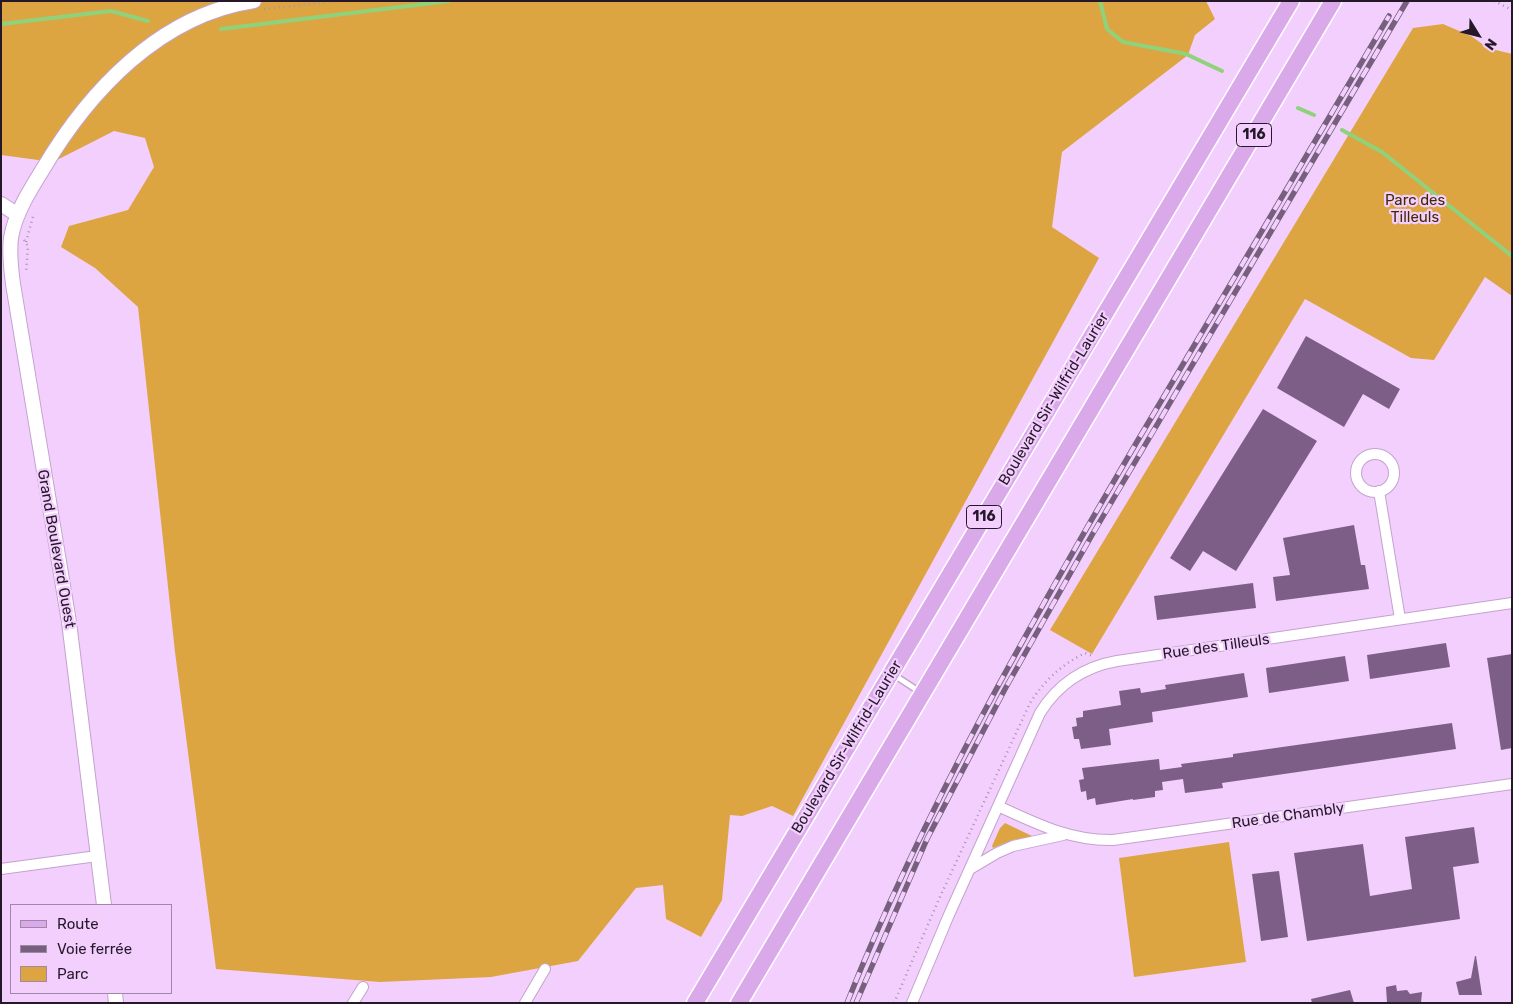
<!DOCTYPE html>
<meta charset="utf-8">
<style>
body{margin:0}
#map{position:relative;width:1513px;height:1004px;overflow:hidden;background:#f3cffd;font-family:Rubik,sans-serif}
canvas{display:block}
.frame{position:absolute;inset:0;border:2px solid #251829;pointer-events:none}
.legend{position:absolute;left:10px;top:904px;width:162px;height:90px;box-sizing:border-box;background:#f3cffd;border:1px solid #a186a8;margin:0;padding:6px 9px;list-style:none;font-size:15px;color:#251829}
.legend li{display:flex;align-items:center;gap:10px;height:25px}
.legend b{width:25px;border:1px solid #a186a8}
.north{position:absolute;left:1453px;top:10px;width:50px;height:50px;-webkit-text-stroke:4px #f3cffd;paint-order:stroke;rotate:126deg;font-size:14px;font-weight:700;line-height:20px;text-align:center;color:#251829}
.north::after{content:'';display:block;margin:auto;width:18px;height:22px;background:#251829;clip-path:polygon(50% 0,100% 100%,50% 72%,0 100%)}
</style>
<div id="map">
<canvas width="1513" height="1004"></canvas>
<div class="frame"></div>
<ul class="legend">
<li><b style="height:6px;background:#daa9e9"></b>Route</li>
<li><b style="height:6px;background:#76607d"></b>Voie ferrée</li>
<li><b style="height:14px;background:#dda541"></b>Parc</li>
</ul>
<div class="north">N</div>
</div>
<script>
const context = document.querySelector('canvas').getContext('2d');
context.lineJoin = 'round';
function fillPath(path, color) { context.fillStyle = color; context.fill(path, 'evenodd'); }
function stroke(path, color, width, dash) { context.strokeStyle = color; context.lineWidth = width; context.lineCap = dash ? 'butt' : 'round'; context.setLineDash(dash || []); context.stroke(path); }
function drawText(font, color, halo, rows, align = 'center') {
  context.font = font + ' Rubik,sans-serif'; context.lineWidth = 4.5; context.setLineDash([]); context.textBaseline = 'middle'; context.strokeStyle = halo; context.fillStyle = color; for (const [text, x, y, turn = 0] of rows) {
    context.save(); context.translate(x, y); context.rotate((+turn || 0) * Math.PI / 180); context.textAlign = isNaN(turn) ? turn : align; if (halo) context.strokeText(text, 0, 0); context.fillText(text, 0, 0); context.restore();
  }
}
fillPath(new Path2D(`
 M1,1H1206L1215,19L1195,35L1188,55L1062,152L1052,227L1099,258L793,816L772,806L742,816L730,815L722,900L701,937L666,919L663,885L636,888L578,961L491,977L380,982L216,969L175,652L138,307L95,268L61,247L69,226L128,210L154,167L145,138L114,131L53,162L1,155Z
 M1443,24L1471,36L1488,48L1512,54V296L1485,277L1434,360L1411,358L1305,299L1092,654L1050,630L1413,28Z
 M1005,823L1032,836V837L1013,840L993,848L992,846L1000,828Z
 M1229,842L1246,962L1134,977L1119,858Z`), '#dda541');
stroke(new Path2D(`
 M1100,1L1107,29L1123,42L1186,54L1222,71
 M1,24L111,11L148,21
 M221,29L449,1
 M1298,108L1314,115
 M1342,130L1382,152L1512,256`), '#90d27b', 4);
fillPath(new Path2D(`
 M1306,336L1400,389L1389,409L1363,394L1344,427L1277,388Z
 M1263,409L1317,441L1236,571L1203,551L1190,571L1170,558Z
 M1354,525L1361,565H1365L1369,589L1276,601L1273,577L1290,575L1283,538Z
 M1253,583L1256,608L1157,620L1154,596Z
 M1446,643L1450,667L1370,679L1367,655Z
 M1512,654V748L1501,750L1487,658Z
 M1345,656L1349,681L1269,693L1266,668Z
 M1244,673L1248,697L1152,712L1153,722L1109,729L1111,745L1081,749L1079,739H1074L1072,727L1077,726L1076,718L1083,717V711L1121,705L1119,691L1140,688L1141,693L1166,689L1165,685Z
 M1452,723L1456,749L1222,783L1223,788L1185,793L1183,779L1162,782L1163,790L1155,791V797L1133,800V799L1096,805L1095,798L1087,800L1086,791L1081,792L1079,780L1084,779L1082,768L1159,759L1160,770L1182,767L1181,764L1233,757V754Z
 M1474,827L1479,863L1453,867L1460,919L1307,941L1294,853L1363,844L1370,896L1412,889L1405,837Z
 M1279,871L1288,937L1261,941L1252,874Z
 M1475,956H1476L1482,995H1459L1456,982L1471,978Z
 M1396,985L1397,991L1407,990L1410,994L1422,992L1421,1003H1387L1386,987Z
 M1350,990L1354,1003H1312L1311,999Z`), '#7d5e87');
const service = new Path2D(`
 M894,675L920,692`);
const minor = new Path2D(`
 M1356 473a19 19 0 1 1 38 0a19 19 0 1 1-38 0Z
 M1379,491L1400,619
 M998,806C1035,823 1070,841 1113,840L1512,784
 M1,869L97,856
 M970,869L997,853L1013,846L1063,835
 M353,1003L363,987
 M525,1003L545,969
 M912,1003L948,917L1040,713C1058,684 1083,667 1117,661L1512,603`);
const tertiary = new Path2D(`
 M1,204L18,215
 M104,905L69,622L13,284C11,269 9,253 11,238C15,213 30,190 43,169C89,91 160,15 254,1
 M115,993L116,1003`);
const primary = new Path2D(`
 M695,1003L1291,1
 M739,1003L1333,1`);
stroke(service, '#c4a2ce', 8);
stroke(minor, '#c4a2ce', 12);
stroke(tertiary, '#c4a2ce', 16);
stroke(primary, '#fff', 19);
stroke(new Path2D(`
 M1494,1L1512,10
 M264,9L337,1
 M24,240L28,246L26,273
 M26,242L34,213
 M894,1003L939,899L1030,703C1044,681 1061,665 1085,653L1093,656`), '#ac90b4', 2.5, [1, 4]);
stroke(service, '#fff', 5);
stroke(minor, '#fff', 10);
stroke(tertiary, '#fff', 14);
stroke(primary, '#daa9e9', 16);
const rail = new Path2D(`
 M847,1003C925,807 1032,621 1138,440C1222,299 1305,158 1389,16
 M856,1003L927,839L1005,689L1092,535L1407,1`);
stroke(rail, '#76607d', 5.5);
stroke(rail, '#f3cffd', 4, [11]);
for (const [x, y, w] of [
 [1254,135,35],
 [984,517,35]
]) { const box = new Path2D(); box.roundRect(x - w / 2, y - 11.5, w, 23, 4); context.fillStyle = '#f3cffd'; context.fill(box); stroke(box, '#251829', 1); }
drawText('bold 14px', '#251829', null, [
 ["116",1254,135],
 ["116",984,517]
]);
drawText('15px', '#412a00', '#f3cffd', [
 ["Parc des",1415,201],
 ["Tilleuls",1415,218]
]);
drawText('15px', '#251829', '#f3cffd', [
 ["Boulevard Sir-Wilfrid-Laurier",1054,399,-59],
 ["Grand Boulevard Ouest",56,549,80],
 ["Rue des Tilleuls",1216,647,-8],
 ["Boulevard Sir-Wilfrid-Laurier",847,747,-59],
 ["Rue de Chambly",1288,816,-8]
]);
</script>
